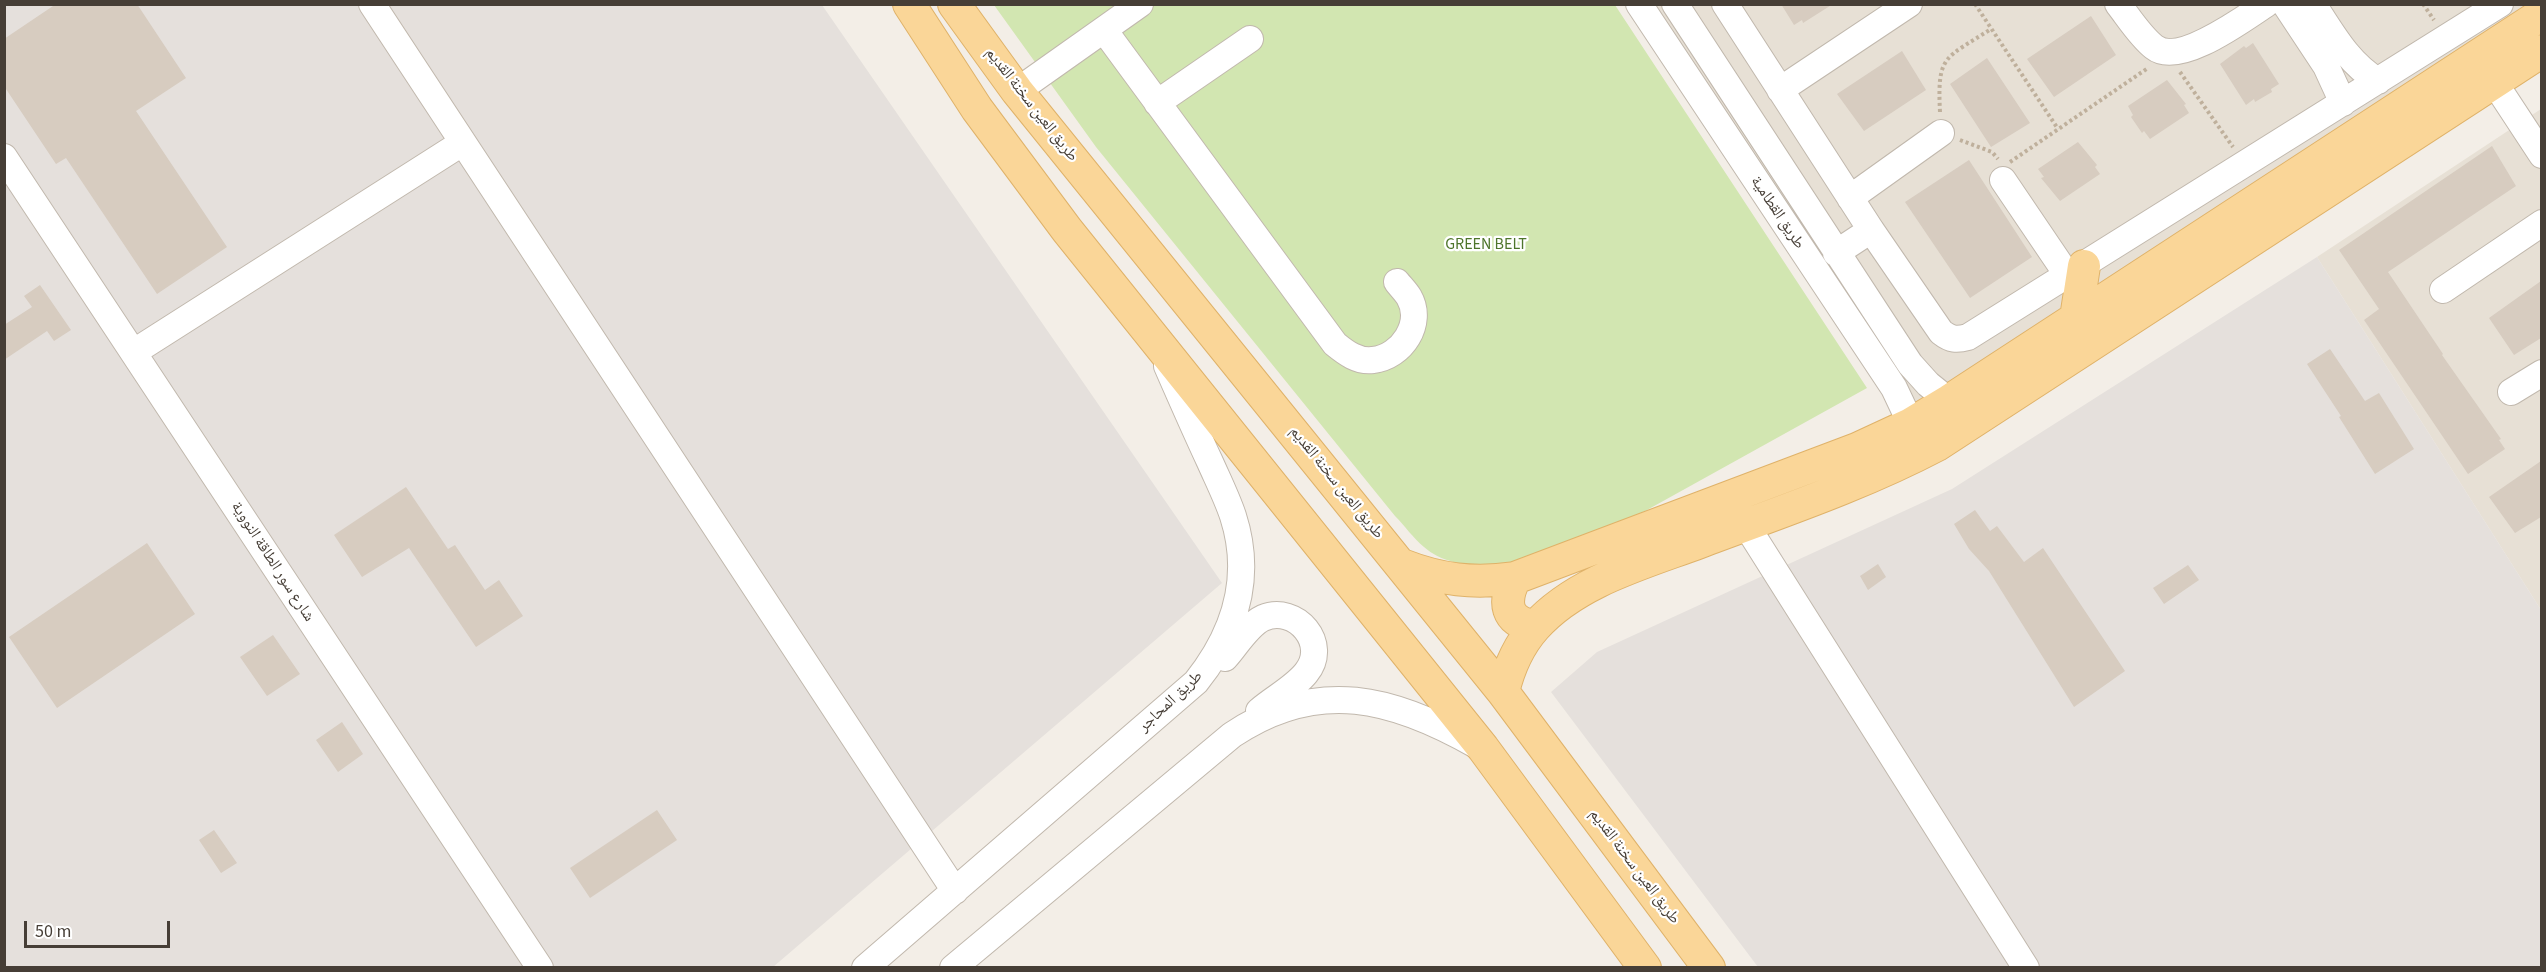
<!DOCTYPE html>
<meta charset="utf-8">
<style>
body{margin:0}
#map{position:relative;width:2546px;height:972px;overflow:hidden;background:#f3eee7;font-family:"Source Sans 3",sans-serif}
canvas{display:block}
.frame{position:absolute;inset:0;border:6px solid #463e36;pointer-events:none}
.scale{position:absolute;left:24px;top:921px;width:146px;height:27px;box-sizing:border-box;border:3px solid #463e36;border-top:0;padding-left:8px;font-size:18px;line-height:21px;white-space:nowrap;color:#463e36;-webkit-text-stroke:4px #fff;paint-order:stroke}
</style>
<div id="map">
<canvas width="2546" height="972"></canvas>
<div class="frame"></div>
<div class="scale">50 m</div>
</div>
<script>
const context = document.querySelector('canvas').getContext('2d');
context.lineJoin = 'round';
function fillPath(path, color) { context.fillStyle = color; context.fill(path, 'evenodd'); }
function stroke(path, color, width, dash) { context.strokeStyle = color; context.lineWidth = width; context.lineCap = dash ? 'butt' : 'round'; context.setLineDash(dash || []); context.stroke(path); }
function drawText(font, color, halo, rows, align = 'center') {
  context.font = font + ' "Source Sans 3","Noto Naskh Arabic",sans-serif'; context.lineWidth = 4.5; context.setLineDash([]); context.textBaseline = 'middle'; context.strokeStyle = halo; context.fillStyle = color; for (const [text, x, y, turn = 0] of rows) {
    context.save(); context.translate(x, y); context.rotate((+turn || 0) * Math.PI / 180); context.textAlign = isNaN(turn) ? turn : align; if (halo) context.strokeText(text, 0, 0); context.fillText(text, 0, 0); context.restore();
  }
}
fillPath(new Path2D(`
 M2541,4L1924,421L1651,5Z
 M2541,109V610L2317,257Z`), '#e7e0d5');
fillPath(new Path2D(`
 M5,5H822L1222,583L773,967L5,968Z
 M2317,257L2541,610V967H1758L1551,692L1597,652L1952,489Z`), '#e5e0dc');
fillPath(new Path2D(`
 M994,5H1615L1867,388L1564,556C1523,564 1458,577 1424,547C1413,538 1405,526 1395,516L1096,147Z`), '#d2e6b1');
fillPath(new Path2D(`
 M56,4H137L186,78L136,111L227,247L157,294L66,158L56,164L4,86V39Z
 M1781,4H1833L1803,23L1802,20L1794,25Z
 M2091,16L2116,55L2054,97L2027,59Z
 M2253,43L2279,84L2271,89L2272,92L2255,102L2254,99L2246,105L2220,64L2244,46L2246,48Z
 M1902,51L1926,90L1864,131L1837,94Z
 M1987,58L2030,123L1991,147L1950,84Z
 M2167,80L2186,104L2184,105L2189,113L2150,139L2144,131L2142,133L2131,117L2133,115L2128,106Z
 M2078,142L2097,165L2095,167L2100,174L2060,201L2041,178L2044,177L2038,169Z
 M2492,146L2516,186L2388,272L2443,354L2442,355L2501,439L2499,440L2505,449L2468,474L2364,320L2379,309L2339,250Z
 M1969,160L2032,257L1970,298L1905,202Z
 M2541,281V338L2514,355L2489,318Z
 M40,285L71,330L54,341L47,331L4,360V325L32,307L24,296Z
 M2330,349L2365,401L2379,393L2414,449L2375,474L2339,417L2341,416L2307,364Z
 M2541,461V517L2515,533L2489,497Z
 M406,487L448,549L455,545L485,590L499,580L523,616L476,647L409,548L362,577L334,535Z
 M1975,510L1990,531L1997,526L2024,562L2043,548L2125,671L2074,707L1989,571L1969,549L1954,524Z
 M147,543L195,614L57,708L9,637Z
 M1878,564L1886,577L1868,590L1860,576Z
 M2188,565L2199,580L2164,604L2153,588Z
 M273,635L300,674L267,696L240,657Z
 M342,722L363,754L338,772L316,740Z
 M657,810L677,840L590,898L570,868Z
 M214,830L237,863L221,873L199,840Z`), '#d7ccc0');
const minor = new Path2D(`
 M372,4L955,891
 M1639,4L1894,388L1911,424
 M1675,4L1910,364L1928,384L1949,401
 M1725,4L1871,230L1941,332C1951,340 1957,340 1968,337L2500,4
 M2118,4C2129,18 2140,36 2154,47C2179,67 2243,19 2266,4
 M2285,4L2326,66L2343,103
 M2313,4C2332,33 2348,63 2378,81
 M1104,30L1335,344C1346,353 1358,362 1373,360C1402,357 1424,323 1409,297C1406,292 1401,287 1397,282
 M2494,82L2542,155
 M1780,90L1909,4
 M1017,91L1140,4
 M1157,103L1250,39
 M4,157L540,968
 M2003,180L2068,276
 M1850,198L1941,133
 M1836,253L1871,230
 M2443,290L2542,223
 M134,352L462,143
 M2511,392L2542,373
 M1746,525L2026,968
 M1225,658C1236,646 1248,625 1263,618C1296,604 1330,644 1306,673C1294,688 1274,698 1259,711
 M865,968L1196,682C1235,633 1253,578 1233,516C1227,498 1218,480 1210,462C1195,430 1181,398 1167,366
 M953,968L1232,735C1318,677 1394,698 1478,746`);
const major = new Path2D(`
 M909,4L977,109L1067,230L1483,748L1645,968
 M954,4L1017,91L1503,692L1709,968
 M2076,318L2084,266
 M1402,565C1440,580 1474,584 1515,578L1857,449L1911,424L1949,401L2542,14
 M1515,578C1503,602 1505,622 1535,626
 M1503,692C1509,667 1518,646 1535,627C1576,581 1644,563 1700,542C1780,512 1861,485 1937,445L2542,51`);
stroke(minor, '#c1b8ad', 28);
stroke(major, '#dfb269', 34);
stroke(new Path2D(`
 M1975,4L2058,129
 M2423,4L2434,20
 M2180,72L2233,147
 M1940,112C1937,54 1945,59 1991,29
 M1960,140L1992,152L1998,159
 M2010,162L2148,68`), '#bfb09c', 4, [3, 3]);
stroke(minor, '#fff', 26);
stroke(major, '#fad698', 32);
drawText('16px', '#463e36', '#fff', [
 ["طريق العين سخنة القديم",1031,105,52],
 ["طريق القطامية",1777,213,56],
 ["طريق العين سخنة القديم",1336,483,51],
 ["شارع سور الطاقة النووية",272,562,57],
 ["طريق المحاجر",1171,702,-43],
 ["طريق العين سخنة القديم",1634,867,53]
]);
drawText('16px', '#4e752b', '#fff', [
 ["GREEN BELT",1486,245]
]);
</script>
